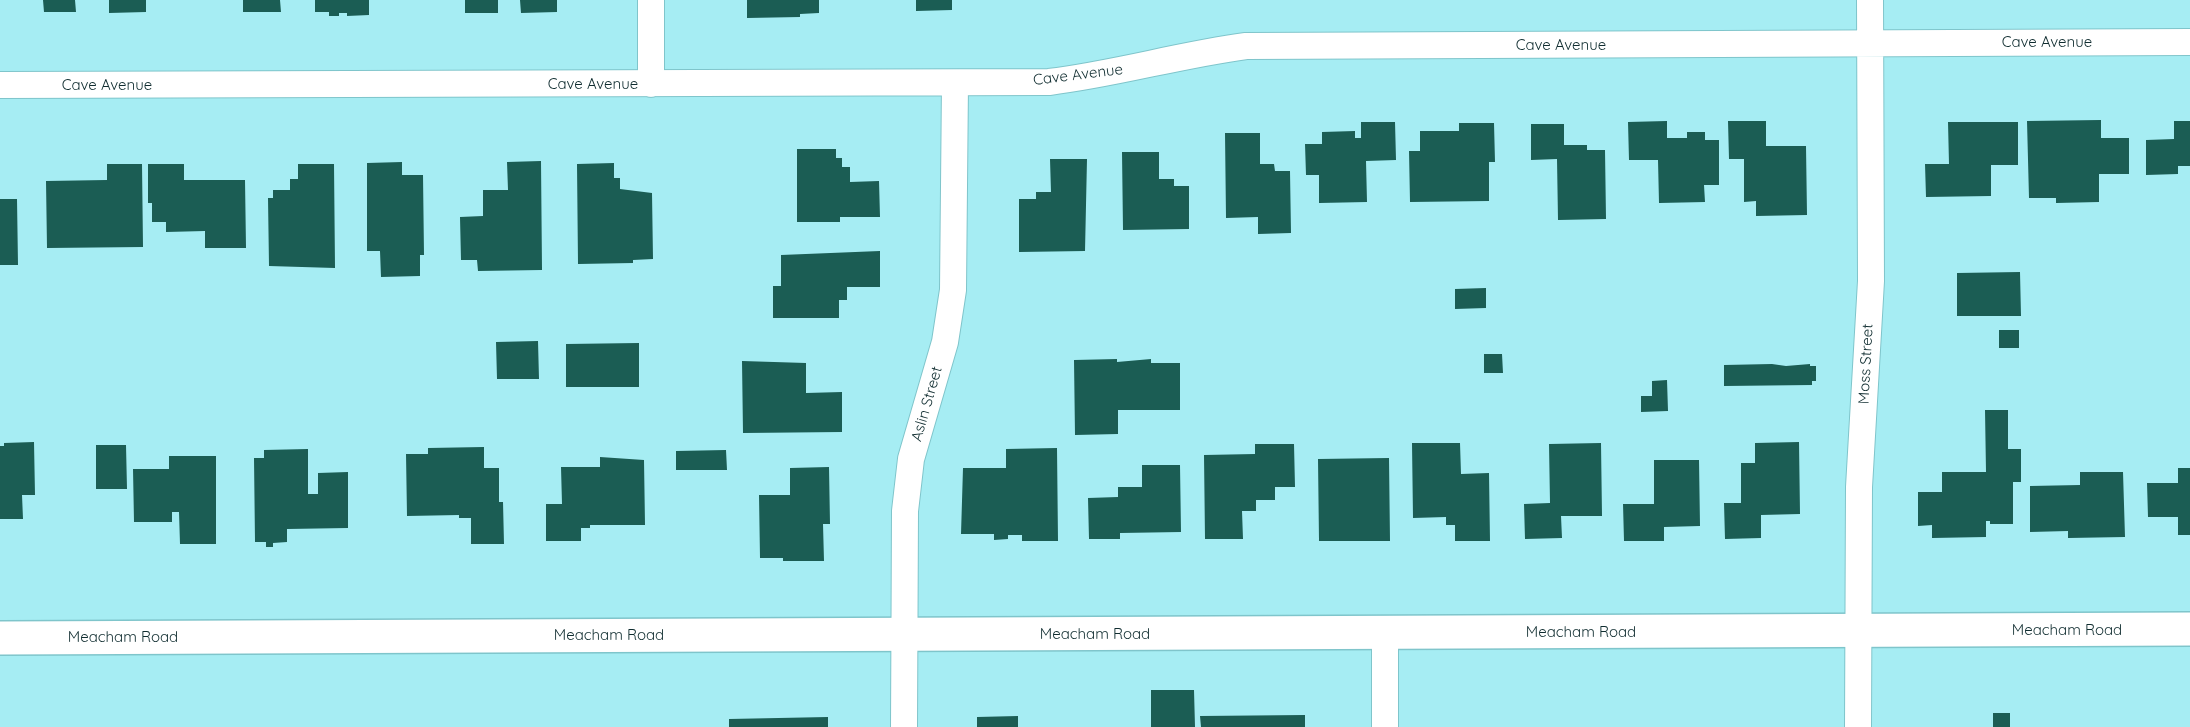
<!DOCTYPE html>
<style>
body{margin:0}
canvas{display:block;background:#a6edf3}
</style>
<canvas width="2190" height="727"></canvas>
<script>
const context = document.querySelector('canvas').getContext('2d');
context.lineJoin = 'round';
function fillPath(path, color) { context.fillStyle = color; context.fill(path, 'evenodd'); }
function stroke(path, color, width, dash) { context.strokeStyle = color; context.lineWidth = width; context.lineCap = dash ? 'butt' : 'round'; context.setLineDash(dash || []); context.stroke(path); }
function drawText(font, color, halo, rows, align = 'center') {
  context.font = font + ' Quicksand,sans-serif'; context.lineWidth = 6; context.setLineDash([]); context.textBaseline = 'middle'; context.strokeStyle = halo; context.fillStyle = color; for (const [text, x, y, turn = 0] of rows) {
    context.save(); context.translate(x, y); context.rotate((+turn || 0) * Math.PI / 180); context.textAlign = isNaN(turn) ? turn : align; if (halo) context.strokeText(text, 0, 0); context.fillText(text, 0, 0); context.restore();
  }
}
fillPath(new Path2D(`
 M43,0H75L76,12H44Z
 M109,0H146V12L109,13Z
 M243,0H280L281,12H243Z
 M315,0H369V15L347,16V13H339V16H329V12H315Z
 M465,0H498V13H465Z
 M520,0H557V12L521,13Z
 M747,0H819V13L800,14V17L747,18Z
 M916,0H952V10L916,11Z
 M2101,120V138H2129V174H2099V202L2056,203V198H2029L2027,121Z
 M1667,121V138H1687V132H1705V140H1719V185H1704L1705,202L1659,203L1658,160H1629L1628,122Z
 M1728,121H1766V146H1806L1807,215L1756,216V201L1744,202V159H1729Z
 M2174,121H2190V166H2178V174L2146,175V140L2174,139Z
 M1361,122H1395L1396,160L1366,161L1367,202L1319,203V175H1306L1305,144H1322V132L1355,131V138H1361Z
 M1948,122H2018V165H1991V196L1926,197L1925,164H1949Z
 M1459,123H1494L1495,162H1489V201L1410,202L1409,151H1420V131H1459Z
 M1531,124H1564V145H1587V150H1605L1606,219L1558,220L1557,159L1531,160Z
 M1225,133H1260V164H1274L1275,171H1290L1291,233L1258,234V217L1226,218Z
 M797,149H836V158H842V167H850V182L879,181L880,217H840V222H797Z
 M1122,152H1159V179H1174V186H1189V229L1123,230Z
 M1050,159H1087L1085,251L1019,252V199H1036V192H1051Z
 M541,161L542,270L478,271L477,260H461L460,217L483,216V190H508L507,162Z
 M402,162V175H423L424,255H420V276L381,277L380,251H367V163Z
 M614,163V178H620V189L652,193L653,259L633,260V263L578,264L577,164Z
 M107,164H142L143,247L47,248L46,181L107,180Z
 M148,164H184V180H245L246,248H205V231L166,232V222H152V203H148Z
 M298,164H334L335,268L269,266L268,198H273V190H290V179H298Z
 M0,199H17L18,265H0Z
 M880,251V287H847V300H839V318H773V286H781V255Z
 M2020,272L2021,316H1957V273Z
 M1486,288V308L1455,309V289Z
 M1999,330H2019V348H1999Z
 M538,341L539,379H497L496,342Z
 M639,343V387H566V344Z
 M1484,354H1502L1503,373H1484Z
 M1117,359V362L1151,359V363H1180V410H1118V434L1075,435L1074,360Z
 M742,361L806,363V393L842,392V432L743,433Z
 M1772,364L1786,366L1810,364V366H1816V381H1812V385L1724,386V365Z
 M1667,380L1668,411L1641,412V396H1652V381Z
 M1985,410H2008V449H2021V482H2013V524H1990V521H1986V537L1932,538V525L1918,526V492H1942V472H1986Z
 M34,442L35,495H22L23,519H0V446H4V443Z
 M1799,442L1800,514L1761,515V538L1725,539L1724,503H1741V463H1755V443Z
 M1412,443H1460L1461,474L1489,473L1490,541H1455V525H1446V517L1413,518Z
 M1601,443L1602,516H1561L1562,538L1525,539L1524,504L1550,503L1549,444Z
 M1255,444H1294L1295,487H1275V500H1256V511H1242L1243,539H1205L1204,455L1255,454Z
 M96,445H126L127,489H96Z
 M484,447V468H499V502H503L504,544H471V518H459V515L407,516L406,454H428V448Z
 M1057,448L1058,541H1022V535H1008V539L994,540V534H961L963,468H1006V449Z
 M308,449V494H318V473L348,472V528L287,529V542L273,543V547H266V542H255L254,458H264V450Z
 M726,450L727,470H676V451Z
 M169,456H216V544H180L179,512H172V522H134L133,469H169Z
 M600,457L644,460L645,525H590V528H581V541H546V504H562L561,467H600Z
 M1389,458L1390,541H1319L1318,459Z
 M1654,460H1699L1700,526L1664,527V541H1624L1623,504H1654Z
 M1142,465H1180L1181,532L1120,533V539H1089L1088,498L1118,497V487H1142Z
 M829,467L830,524H823L824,561H783V558H760L759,495H790V468Z
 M2178,468H2190V535H2178V517H2148L2147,483H2178Z
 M2080,472H2123L2125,537L2068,538V531L2030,532V486L2080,485Z
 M1151,690H1194L1195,727H1151Z
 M1993,713H2010V727H1993Z
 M1305,715V727H1201L1200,716Z
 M1018,716V727H977V717Z
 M828,717V727H729V719Z`), '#1b5d54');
const street = new Path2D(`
 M651,84V0
 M0,85L1049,82C1115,74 1179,55 1246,46L2190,42
 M904,727L905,511L911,459L945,342L953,290L955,83
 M1385,727V632
 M1858,727L1859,487L1871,281L1870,0`);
const secondary = new Path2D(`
 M0,638L2190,629`);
stroke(street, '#7fc5cb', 28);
stroke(secondary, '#7fc5cb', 36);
stroke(street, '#fff', 26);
stroke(secondary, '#fff', 33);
drawText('15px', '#102d30', '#fff', [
 ["Cave Avenue",2047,42],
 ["Cave Avenue",1561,45],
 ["Cave Avenue",1078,75,-7],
 ["Cave Avenue",593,84],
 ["Cave Avenue",107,85],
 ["Moss Street",1866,364,-87],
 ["Aslin Street",927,404,-74],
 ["Meacham Road",2067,630],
 ["Meacham Road",1581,632],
 ["Meacham Road",1095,634],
 ["Meacham Road",609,635],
 ["Meacham Road",123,637]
]);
</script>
